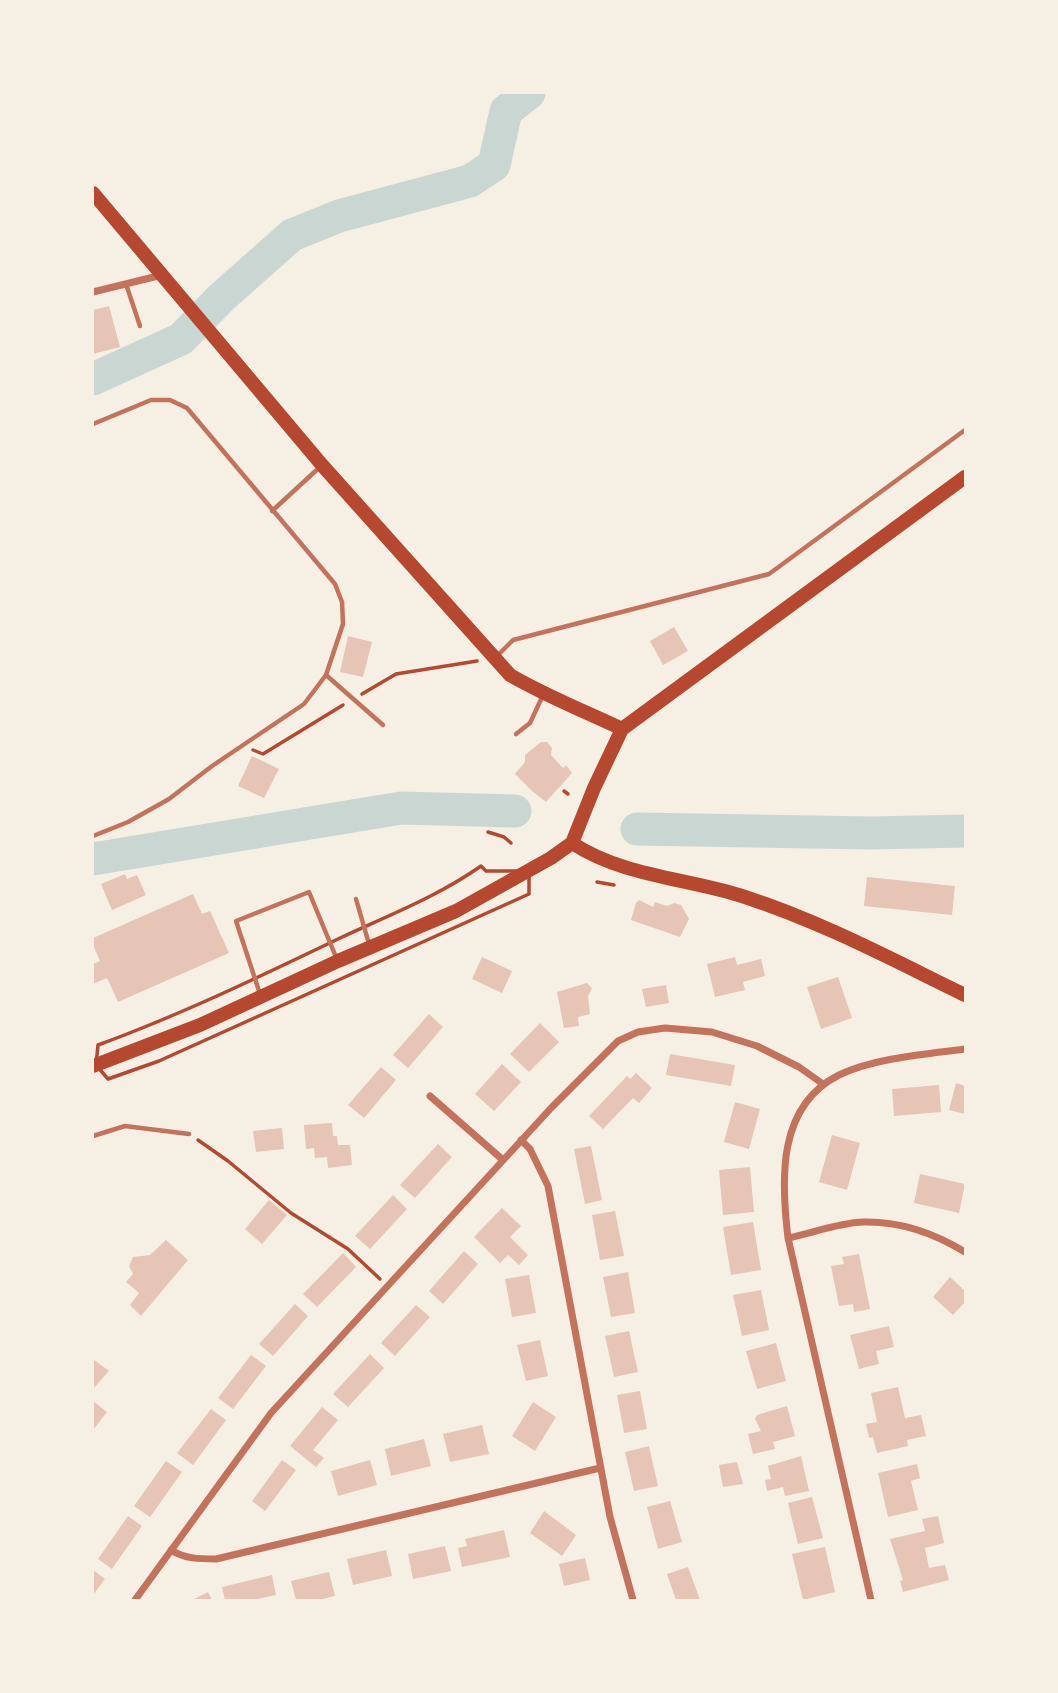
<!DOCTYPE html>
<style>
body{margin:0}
#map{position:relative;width:1058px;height:1693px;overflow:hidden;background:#f6efe4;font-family:"PT Sans",sans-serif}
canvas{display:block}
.frame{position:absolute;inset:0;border:94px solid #f6efe4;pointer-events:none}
</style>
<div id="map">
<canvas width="1058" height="1693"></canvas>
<div class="frame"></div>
</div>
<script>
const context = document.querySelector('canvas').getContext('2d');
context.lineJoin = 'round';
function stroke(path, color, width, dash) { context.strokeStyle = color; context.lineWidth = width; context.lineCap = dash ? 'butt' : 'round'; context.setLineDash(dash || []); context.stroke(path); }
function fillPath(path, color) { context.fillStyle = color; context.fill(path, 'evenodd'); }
stroke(new Path2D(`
 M93,379L181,339L222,297L292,235L339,216L470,181L494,165L506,111L529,93
 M637,829L871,833L965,831
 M93,859L401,808L515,811`), '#c9d6d2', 33);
fillPath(new Path2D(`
 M109,306L120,347L93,354V310Z
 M674,627L688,651L663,665L650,641Z
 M348,636L372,642L363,677L340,672Z
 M541,742H547L552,748L551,755L563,768L566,765L572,773L546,802L532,791L515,774L525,762V755Z
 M252,756L279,769L264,798L238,786Z
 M125,874L127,879L137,875L146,895L112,910L101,884Z
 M867,877L955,886L952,915L864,906Z
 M193,894L202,914L210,911L229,953L118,1002L107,978L93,984V964L100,961L93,945V938Z
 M639,900L653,907L655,902L667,906L674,903L681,905L689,919L680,937L631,920L636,903Z
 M482,957L512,971L502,993L472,979Z
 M735,957L737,965L761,959L765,976L743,982L745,990L715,997L707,964Z
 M838,977L852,1018L821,1029L807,987Z
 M587,983L592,988L588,996L590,1014L578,1017L579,1026L564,1028L557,992Z
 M666,985L669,1003L646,1007L642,989Z
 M429,1014L443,1027L408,1068L393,1055Z
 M540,1023L559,1042L529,1072L510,1054Z
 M670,1054L735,1065L731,1086L666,1075Z
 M502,1064L521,1082L494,1111L475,1094Z
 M381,1067L396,1080L364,1118L348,1105Z
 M636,1073L652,1088L639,1103L633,1098L603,1129L589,1116L627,1076L630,1079Z
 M956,1083L965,1086V1114L949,1110Z
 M939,1085L941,1112L894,1116L892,1089Z
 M735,1102L760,1109L749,1149L724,1142Z
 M332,1123L333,1136H337L338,1145H350L352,1165L328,1168L327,1157L315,1158L314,1148L306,1149L304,1125Z
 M282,1128L284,1149L256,1152L253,1131Z
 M832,1135L860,1143L847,1190L819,1182Z
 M438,1144L452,1157L415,1198L400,1185Z
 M591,1146L602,1200L585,1204L574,1149Z
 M750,1167L754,1212L723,1215L719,1170Z
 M920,1174L965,1184L959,1213L914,1203Z
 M393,1195L407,1209L370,1249L355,1236Z
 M269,1200L287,1215L262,1244L245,1229Z
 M502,1208L521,1226L510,1237L528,1255L519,1265L508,1255L500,1263L474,1237Z
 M615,1211L624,1256L600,1260L592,1215Z
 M753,1222L761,1270L731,1275L723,1227Z
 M166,1240L188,1260L141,1316L130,1305L139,1293L126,1282L133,1274L129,1266L133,1257L150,1255Z
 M464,1251L478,1264L443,1304L429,1291Z
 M343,1253L356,1267L317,1307L303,1294Z
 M859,1254L870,1309L854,1312L853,1304L839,1306L831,1266L844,1264L842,1257Z
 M628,1272L635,1313L611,1317L603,1277Z
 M529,1275L536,1313L512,1317L505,1279Z
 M950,1277L965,1291V1302L953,1315L933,1297Z
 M761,1290L769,1330L742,1336L733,1295Z
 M295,1304L308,1316L273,1356L259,1344Z
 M416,1305L430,1317L395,1356L381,1343Z
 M889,1326L894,1347L876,1351L879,1364L859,1369L850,1335Z
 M629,1331L638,1372L614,1377L605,1336Z
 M540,1340L548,1376L526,1381L517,1345Z
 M776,1343L786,1381L757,1389L746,1351Z
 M370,1354L384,1368L348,1407L333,1394Z
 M251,1355L266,1366L233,1409L218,1398Z
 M93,1359L109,1371L93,1389Z
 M898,1387L905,1418L921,1415L926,1436L907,1440L908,1446L877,1453L873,1437L869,1438L866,1424L877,1422L871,1393Z
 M640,1391L647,1429L624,1433L617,1395Z
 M93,1401L107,1412L93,1430Z
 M533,1402L556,1417L535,1451L512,1436Z
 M787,1406L795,1436L773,1442L775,1449L753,1454L748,1434L761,1431L755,1419L757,1415Z
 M322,1407L338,1420L313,1450L324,1458L316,1467L290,1446Z
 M211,1409L226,1420L193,1465L177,1453Z
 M482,1425L489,1454L450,1462L443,1434Z
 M424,1439L431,1466L391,1476L385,1449Z
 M649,1446L658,1486L634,1491L625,1452Z
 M801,1456L809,1491L785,1496L783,1487L767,1491L765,1480L771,1479L768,1466Z
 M282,1460L296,1470L265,1511L252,1501Z
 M370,1460L377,1485L338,1496L331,1471Z
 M166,1461L182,1472L150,1517L134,1506Z
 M737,1462L743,1484L723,1487L719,1465Z
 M917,1464L920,1478L911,1481L918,1510L888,1517L878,1473Z
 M812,1497L823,1538L798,1544L788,1503Z
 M670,1501L682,1542L658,1549L647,1507Z
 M544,1511L576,1535L562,1556L530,1533Z
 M128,1516L142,1526L112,1569L98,1559Z
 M938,1516L944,1543L925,1548L929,1568L945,1565L949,1580L903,1592L900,1581L903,1580L890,1539L925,1531L922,1519Z
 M504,1530L510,1557L462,1567L458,1548L467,1546L465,1539Z
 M445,1546L451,1571L413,1579L408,1554Z
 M825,1547L835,1592L803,1600L792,1554Z
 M386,1550L392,1576L353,1585L347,1559Z
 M585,1558L590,1580L564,1586L559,1564Z
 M688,1567L700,1600H676L667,1574Z
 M93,1570L105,1579L93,1595Z
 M329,1572L335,1596L318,1600H296L291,1581Z
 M272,1575L276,1595L253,1600H225L222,1587Z
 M208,1592L212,1600H192Z`), '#e6c5b7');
stroke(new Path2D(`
 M362,694L396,674L477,661
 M253,750L263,754L343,705
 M564,791L568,794
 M488,832L504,837L511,843
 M481,866L486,871H529V894L159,1061L108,1079L96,1065L98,1045C180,1015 259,977 338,939C387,916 437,897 481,866Z
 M597,882L614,885
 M198,1140L228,1161L291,1213L348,1249L380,1279`), '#b5482f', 3.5);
stroke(new Path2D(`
 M126,284L140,326
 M93,424L151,400H170L187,408L335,584L342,602L343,624L326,675L304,704L212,766L169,799L128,822L93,836
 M272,511L321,466
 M496,657L513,640L769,574L965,430
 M326,675L383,725
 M516,734L530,723L543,695
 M356,899L369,944
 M260,994L236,921L309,892L336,957
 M93,1136L125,1126L189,1134`), '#c5725c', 4.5);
stroke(new Path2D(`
 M93,292L162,275
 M430,1096L503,1160
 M521,1140L530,1149L548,1186L610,1517L633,1600
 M788,1238C812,1233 838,1223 863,1222C900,1221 934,1233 965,1252
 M171,1550C185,1559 200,1559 216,1559L600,1468
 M135,1600L271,1413L552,1107L618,1041L638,1032L665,1028L712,1032L757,1046L799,1067L823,1084
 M871,1600L788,1238C781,1180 777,1106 839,1075C874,1058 926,1054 965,1049`), '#c5725c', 7);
stroke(new Path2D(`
 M93,193L322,465L510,675C546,696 584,711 622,729
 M572,843C624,877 687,878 745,897C822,922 893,960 965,995
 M93,1066L200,1025L338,961L456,911L551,858L572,843L594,788L622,729L965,477`), '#b5482f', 14);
</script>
